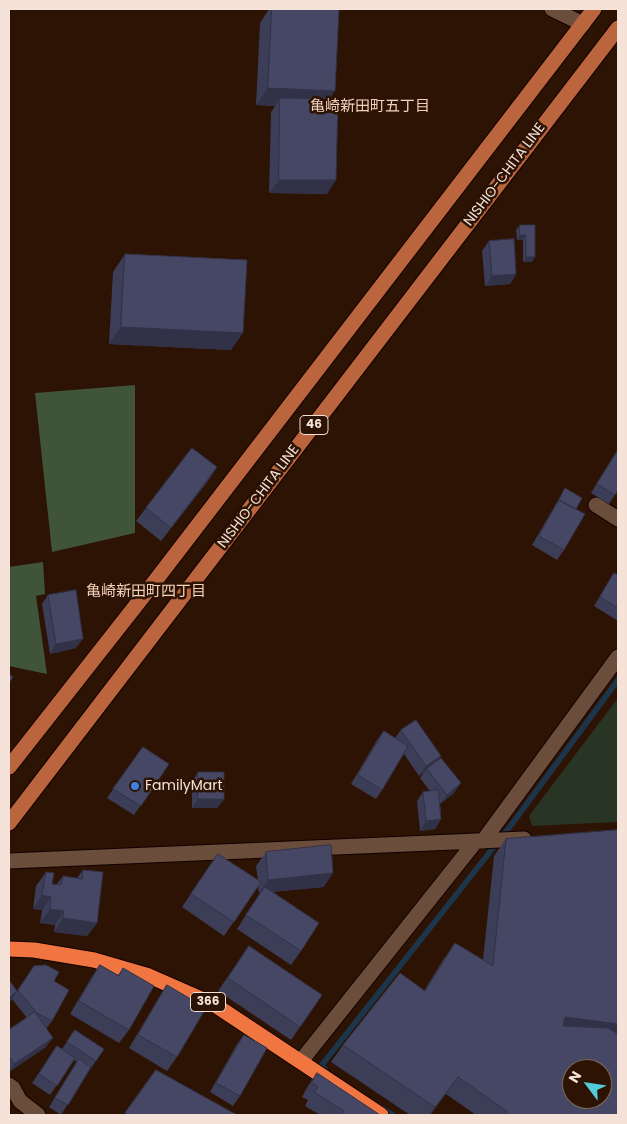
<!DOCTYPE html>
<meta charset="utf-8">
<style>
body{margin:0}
#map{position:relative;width:627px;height:1124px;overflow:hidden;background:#2c1304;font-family:Poppins,sans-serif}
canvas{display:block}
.frame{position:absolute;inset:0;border:10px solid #f5e3d9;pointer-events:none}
.north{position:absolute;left:562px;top:1059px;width:50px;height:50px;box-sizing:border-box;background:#2c1304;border:1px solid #7c6659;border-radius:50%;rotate:301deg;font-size:14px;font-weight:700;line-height:20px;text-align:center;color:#f5e3d9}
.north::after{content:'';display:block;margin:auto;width:18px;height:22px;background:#53cbda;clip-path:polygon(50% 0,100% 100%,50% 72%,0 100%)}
</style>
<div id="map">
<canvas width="627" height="1124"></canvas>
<div class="frame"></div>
<div class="north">N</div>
</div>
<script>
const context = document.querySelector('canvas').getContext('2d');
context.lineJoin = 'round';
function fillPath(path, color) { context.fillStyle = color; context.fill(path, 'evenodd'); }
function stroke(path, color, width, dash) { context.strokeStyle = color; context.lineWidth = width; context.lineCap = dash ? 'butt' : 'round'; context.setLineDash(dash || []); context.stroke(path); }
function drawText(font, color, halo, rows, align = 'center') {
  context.font = font + ' Poppins,"Noto Sans JP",sans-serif'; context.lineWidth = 5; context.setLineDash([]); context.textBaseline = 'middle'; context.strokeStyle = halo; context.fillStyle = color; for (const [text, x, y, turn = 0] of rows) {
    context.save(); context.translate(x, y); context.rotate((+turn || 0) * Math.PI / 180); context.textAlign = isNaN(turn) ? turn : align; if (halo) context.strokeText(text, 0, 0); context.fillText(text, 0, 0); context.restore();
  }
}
fillPath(new Path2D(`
 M618,698V822L532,826L529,816Z`), '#293524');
fillPath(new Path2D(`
 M135,385V533L52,552L35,393Z
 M43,562L45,594L36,596L47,674L9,666V567Z`), '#405439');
stroke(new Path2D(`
 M325,1069L321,1066L512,824L618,680
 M382,1108L393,1115`), '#1c354b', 5.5);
const street = new Path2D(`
 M552,9L583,24
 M596,505L618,519
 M483,841L618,657
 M9,861L524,839
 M301,1061L476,841
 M9,1085L13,1088L20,1101L38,1115`);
const primary = new Path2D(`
 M9,767L152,585L594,9
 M9,823L618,28`);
const highway = new Path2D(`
 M9,949L34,950L94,960L149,976L215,1005L381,1115`);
stroke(street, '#130100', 17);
stroke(primary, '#130100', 17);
stroke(highway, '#130100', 17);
stroke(street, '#6b4d3c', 15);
stroke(primary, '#bb653e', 15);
stroke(highway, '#f17540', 15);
fillPath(new Path2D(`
 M269,9H339L329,99L327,194L269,193L271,112L275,106L256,105L260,23Z
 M520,225H535L532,262H523V240H517L516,230Z
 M489,241L516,274L510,284L485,286L482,251Z
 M125,254L231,350L109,344L113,272Z
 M618,449V490L609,504L591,493Z
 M217,467L208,481L161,541L136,521L146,508Z
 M565,488L576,509L564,550L557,560L532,545Z
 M614,573L618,575V621L594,606Z
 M48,595L76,648L50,654L42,604Z
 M401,730L438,759L454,793L440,804V803L441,819L435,829L420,831L417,801L423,792L430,791L420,778L424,772L419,776L404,754L382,790L376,799L351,784L377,740L384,731L395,738Z
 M143,747L169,764L134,815L107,798Z
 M198,772L224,799L217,808H192V782Z
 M506,839L617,1115H476L446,1094L430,1115H410L331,1062L343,1045L424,991L443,960L455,943L483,960L494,856Z
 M266,852L324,887L272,892L301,951L291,965L237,929L260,893H259L258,886L224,936L182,907L209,867L258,880L256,866Z
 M83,870L97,923L87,936L54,932L55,925L40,923L42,910L33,909L36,886L46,872L52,884L56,885L63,876L77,878Z
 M249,946L322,995L291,1040L218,991Z
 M100,965L118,975L123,968L129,1030L119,1043L70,1014L91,978Z
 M34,966L54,981L52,1021L46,1029V1047L9,1072V1030L27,1018L12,999L9,1002V998L17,991Z
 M167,985L177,1057L167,1071L129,1048L158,999Z
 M75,1030L104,1049L89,1071V1070L61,1115L49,1107L77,1062L74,1060L50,1095L32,1083L57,1046L62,1049Z
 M244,1035L240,1096L233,1106L210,1092L237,1044Z
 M317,1073L380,1115H320L305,1106L308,1100L302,1097L308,1086Z`), '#3c3d57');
fillPath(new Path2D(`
 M268,88L335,91L323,108L280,98L275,106L256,105Z
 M279,180H336L327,194L269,193Z
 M520,235H526L523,240H517Z
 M526,257H535L532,262H523Z
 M516,274L510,284L485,286L492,276Z
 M121,327L243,333L231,350L109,344Z
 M217,467L208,481L161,541L171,528Z
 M83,639L76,648L50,654L56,644Z
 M441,756L434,765L427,769L424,772L419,776L426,766Z
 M461,783L454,793L440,804L447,795Z
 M198,799H224L217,808H192Z
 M441,819L435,829L420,831L426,821Z
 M333,873L324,887L259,893L268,880Z
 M42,895L51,897L42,910L33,909Z
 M50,909L64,911L55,925L40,923Z
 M63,918L97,923L87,936L54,932Z
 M17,991L11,1001L9,1002V998Z
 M565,1017L618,1024V1042L553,1034Z
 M53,1038L46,1047L9,1072L14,1064Z
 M458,1077L446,1094L429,1115L435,1107Z`), '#313247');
const building = new Path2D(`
 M272,9H339L335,91L268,88Z
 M280,98L338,99L336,180H279Z
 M520,225H535V257H526V235H520Z
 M514,239L516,274L492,276L489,241Z
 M125,254L247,260L243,333L121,327Z
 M192,448L217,467L171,528L146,508Z
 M618,450V490L615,495L597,484Z
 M565,488L582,498L576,509L559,500L558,502Z
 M559,500L585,514L564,550L539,536Z
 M614,573L618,575V608L600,597Z
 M76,590L83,639L56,644L48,595Z
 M9,674L13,677L9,683Z
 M416,720L441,756L426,766L401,730Z
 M384,731L408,746L382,790L358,775Z
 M143,747L169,764L141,806L113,789Z
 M441,758L461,783L447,795L427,769Z
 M198,772H224V799H198Z
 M438,790L441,819L426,821L423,792Z
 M618,830V1024L565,1017L563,1026L608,1028L618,1034V1113L617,1115H506L508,1112L458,1077L435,1107L343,1045L400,973L425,991L455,943L493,966L506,839ZM572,1069H602V1099H572Z
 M331,845L333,873L268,880L266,852Z
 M218,854L261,882L234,922L191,894Z
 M83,870L103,872L97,923L63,918L64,911L50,909L51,897L42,895L46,872L54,873L52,884L61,885L63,876L82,879Z
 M265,887L319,923L301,951L246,915Z
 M249,946L322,995L300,1027L228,978Z
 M46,965L59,972L54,981L69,990L52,1021L37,1013L18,990L34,966Z
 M100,965L119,976L123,968L154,986L129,1030L79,1001Z
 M9,980L17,991L9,998Z
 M167,985L206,1008L177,1057L138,1035Z
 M35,1012L53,1038L14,1064L9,1056V1030Z
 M75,1030L104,1049L96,1061L67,1042Z
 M244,1035L267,1048L240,1096L216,1083Z
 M57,1046L75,1058L57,1086L39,1074Z
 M79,1059L91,1067L68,1105L55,1098Z
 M156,1070L237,1115H129L125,1113Z
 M317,1073L380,1115H342L344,1111L314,1092L318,1087L312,1083Z`);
fillPath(building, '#464765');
stroke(building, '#313247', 1);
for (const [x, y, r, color] of [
 [135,786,5,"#3f7fe0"]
]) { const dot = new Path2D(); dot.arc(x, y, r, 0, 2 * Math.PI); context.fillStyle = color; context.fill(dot); stroke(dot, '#2c1304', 2); }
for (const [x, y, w] of [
 [314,425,28],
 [208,1002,35]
]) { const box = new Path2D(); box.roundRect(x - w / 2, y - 9.5, w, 19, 4); context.fillStyle = '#2c1304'; context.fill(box); stroke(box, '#f5e3d9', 1); }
drawText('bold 12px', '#f5e3d9', null, [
 ["46",314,425],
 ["366",208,1002]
]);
drawText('14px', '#f5e3d9', '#2c1304', [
 ["NISHIO-CHITA LINE",505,175,-53],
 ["NISHIO-CHITA LINE",259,497,-53]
]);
drawText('14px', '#f5e3d9', '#2c1304', [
 ["FamilyMart",145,786]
], 'left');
drawText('15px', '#f5d2bd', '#2c1304', [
 ["亀崎新田町五丁目",370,107],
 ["亀崎新田町四丁目",146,592]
]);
</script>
